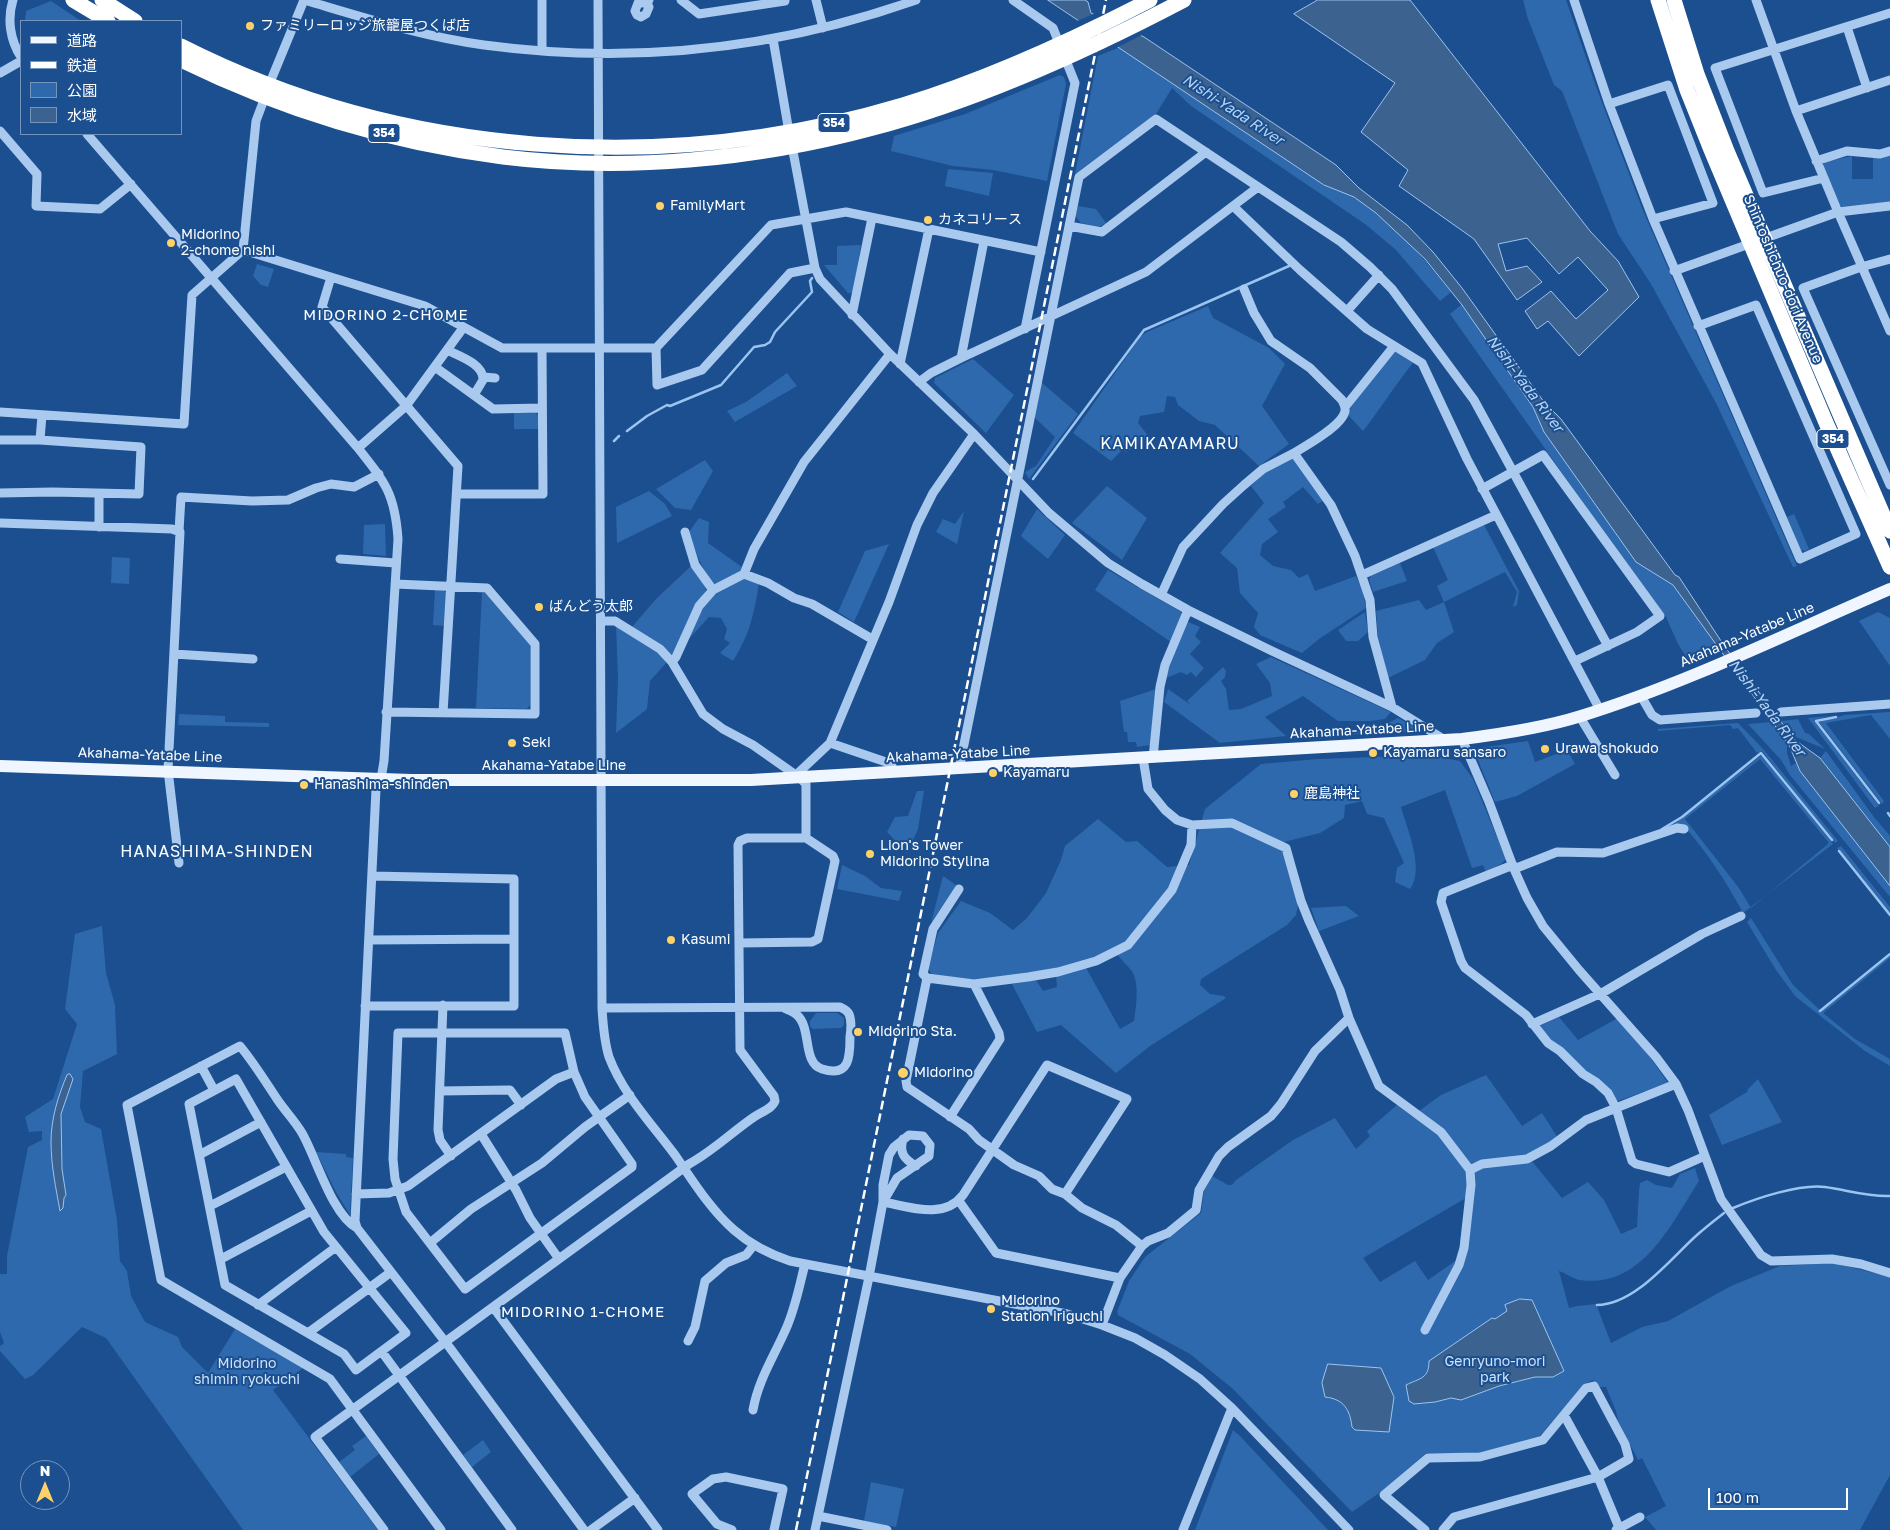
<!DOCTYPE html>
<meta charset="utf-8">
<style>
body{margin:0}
#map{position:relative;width:1890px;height:1530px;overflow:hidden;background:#1b4f8f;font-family:"Golos Text","Noto Sans JP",sans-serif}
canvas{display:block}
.legend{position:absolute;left:20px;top:20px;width:162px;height:115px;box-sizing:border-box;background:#1b4f8f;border:1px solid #7695bc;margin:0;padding:6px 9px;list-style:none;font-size:15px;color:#fff}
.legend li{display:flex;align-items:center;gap:10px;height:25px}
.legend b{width:25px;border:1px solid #7695bc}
.north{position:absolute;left:20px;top:1460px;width:50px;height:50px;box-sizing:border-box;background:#1b4f8f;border:1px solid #7695bc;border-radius:50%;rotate:0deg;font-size:14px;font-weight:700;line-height:20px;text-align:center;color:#fff}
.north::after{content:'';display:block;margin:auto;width:18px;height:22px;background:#ffd166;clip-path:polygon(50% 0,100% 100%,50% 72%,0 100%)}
.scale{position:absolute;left:1708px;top:1488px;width:140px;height:22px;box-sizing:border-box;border:2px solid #fff;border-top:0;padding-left:6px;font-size:15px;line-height:18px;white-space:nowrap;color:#fff;-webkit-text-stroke:4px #1b4f8f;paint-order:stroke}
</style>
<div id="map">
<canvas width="1890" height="1530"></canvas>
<ul class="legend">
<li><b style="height:6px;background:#f0f6ff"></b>道路</li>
<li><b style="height:6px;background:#fff"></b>鉄道</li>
<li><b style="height:14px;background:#2e69ad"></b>公園</li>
<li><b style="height:14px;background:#3c6290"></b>水域</li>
</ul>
<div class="north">N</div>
<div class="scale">100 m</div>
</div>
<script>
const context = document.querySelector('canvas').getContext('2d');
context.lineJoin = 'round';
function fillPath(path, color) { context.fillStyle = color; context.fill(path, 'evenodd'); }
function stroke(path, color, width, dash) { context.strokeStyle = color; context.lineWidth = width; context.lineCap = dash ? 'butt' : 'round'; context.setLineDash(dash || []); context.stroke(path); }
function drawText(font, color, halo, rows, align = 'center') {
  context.font = font + ' "Golos Text","Noto Sans JP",sans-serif'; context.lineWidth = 4; context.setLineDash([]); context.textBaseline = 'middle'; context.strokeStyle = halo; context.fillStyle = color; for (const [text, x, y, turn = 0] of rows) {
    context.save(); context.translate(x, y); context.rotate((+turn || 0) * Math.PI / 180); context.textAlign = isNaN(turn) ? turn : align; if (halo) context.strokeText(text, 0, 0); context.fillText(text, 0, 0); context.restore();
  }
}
fillPath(new Path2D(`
 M1523,0H1566L1598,92L1642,208L1797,566L1793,567L1716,403L1651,284L1618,234L1562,91L1554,85L1528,19Z
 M51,1L81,21L72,20L71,21H25L26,11Z
 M1120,47L1324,185C1334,189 1344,192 1353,197C1390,217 1425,260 1451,292L1440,301L1395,249L1365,224L1191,106L1172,88L1156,114L1075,174L1098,56Z
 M1060,75L1064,77L1066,84L1047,181L993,170L953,166L891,151L894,136L965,114Z
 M1890,155V202L1843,207L1840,205L1823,166L1825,162L1852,156V179H1873V158Z
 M948,169L993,173L989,196L945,186Z
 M1078,206L1096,209L1106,223L1099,227L1081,223L1075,216Z
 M861,245L853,293H848L824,265H837V246Z
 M257,264L274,269L268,287L261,285L253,276Z
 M1462,304L1533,407L1544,432L1636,562L1673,585L1720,649L1689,661L1678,644L1666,617L1630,569L1450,314Z
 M1208,306L1213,318L1269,348L1285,364L1262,406L1289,444L1259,466L1215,425L1199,421L1178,405L1175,397L1167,396L1164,412L1140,416L1138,423L1149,437L1126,452L1122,450L1111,461L1073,433L1141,336L1147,332Z
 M1396,351L1413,363C1395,385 1381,408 1363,431L1348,415L1351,407L1393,352Z
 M973,359L1014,395L986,433L934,383L935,378Z
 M787,373L797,386L735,422L727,411L746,402Z
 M1041,382L1078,414L1029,479L1025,472L1036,466L1055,437L1034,417Z
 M514,413H535L539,416V429H514Z
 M1292,459L1297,461L1324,500L1318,504L1303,487L1283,502L1286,507L1268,519L1278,532L1262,544L1260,555L1273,566L1291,570L1299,578L1308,574L1315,591L1356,576L1363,592L1366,608L1319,639L1302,653L1260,635L1254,627L1258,613L1240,593L1237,568L1220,553L1264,503L1251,486L1267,471Z
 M705,460L713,471L691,510L675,508L656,489Z
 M1107,486L1147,518L1122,560L1072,523Z
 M649,491L665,504L672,516L617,543L616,507Z
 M1037,509L1065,535L1048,559L1021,536Z
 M964,511L957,544L936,532L943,519L955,524Z
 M1794,514L1809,549L1805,551L1801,550L1787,517Z
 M699,518L709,522L708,543L742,567L740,571L718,584H715C701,569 695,551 689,532Z
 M385,524L386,556L363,554L364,525Z
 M1484,525L1519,591L1517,605L1513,607L1517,592L1505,572L1444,602L1454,632L1437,643L1425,660L1388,678L1378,636L1376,611L1419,600L1426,610L1444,602L1437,586L1448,580L1433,547Z
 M889,544L854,622L838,612L865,551Z
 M112,557L130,558L129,584L111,583Z
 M1400,563L1407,581L1373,592L1369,579L1371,576Z
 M691,566L704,583L706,590L689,618L673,656L632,627L656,599Z
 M1108,570L1181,612L1182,614L1171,642L1095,590Z
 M745,578L759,583C754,614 750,634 733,661L720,653L730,643L724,639L727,629L721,618L709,617L687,641L702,609L714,595Z
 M435,590H444L447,594L445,626L433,625Z
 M482,593H485L530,645V705L527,709L476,708Z
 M1365,612L1368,632L1358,641H1346L1338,630Z
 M1878,612L1890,618V666L1859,621Z
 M1186,621L1200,627L1195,636L1201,642L1190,654L1204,668L1196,677L1191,672L1187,675L1181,672L1166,678L1172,657Z
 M616,625L660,652L666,663L650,681L647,709L616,733L618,679Z
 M1271,657L1391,712L1385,719L1370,721H1338L1303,696L1265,717L1286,736L1220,743L1164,702L1168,689L1191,705L1187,701L1223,667L1226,671L1225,677L1221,681L1226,689L1229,710L1241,709L1272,696L1270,683L1256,664Z
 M1156,689L1150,745L1137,747L1136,742H1128L1127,732H1124L1120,701Z
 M1890,712V739L1871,715L1826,723L1884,801L1882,804L1819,722L1845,715Z
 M179,714L225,716V722L269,723V727L178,725Z
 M1831,716L1814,720L1879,806L1875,808L1808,718Z
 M1398,718L1414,727V731L1343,735V732L1363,727L1384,725Z
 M1798,719L1805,733L1809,734L1825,749L1796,737L1782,721Z
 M1771,722L1787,742V753L1791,766L1796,763L1800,771L1890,886V897L1790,775L1781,760L1748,724Z
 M1738,723L1764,750L1838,841L1835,843L1762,751L1757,753L1738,728L1733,729L1730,725L1658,731V729Z
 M1528,741L1535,762L1567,750L1575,764L1517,796L1495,802L1475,753L1479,748Z
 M1826,751L1874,817L1890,836V847L1820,758Z
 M1428,755L1460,761L1473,779L1506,859L1501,864L1486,872L1483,865L1472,868L1445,790L1401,807C1407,829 1425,869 1410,889L1395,882L1397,868L1404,863L1384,818L1367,814L1362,801L1345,805L1344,818L1320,833L1284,842L1298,905L1296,915L1287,925L1201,979L1200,985L1210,994L1224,996L1226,998L1150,1046L1116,1073L1061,1025L1037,1032L1012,984L1036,980L1043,991L1057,987L1056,975L1085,966L1120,1029L1134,1021C1136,1008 1140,981 1131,970C1125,963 1119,958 1114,949C1071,968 1022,980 975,980C961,980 946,976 932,975L928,968L938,933L961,901L990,913L1013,930L1027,918L1046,893L1061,860L1065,846L1098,819L1126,842L1137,841L1167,867L1189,865L1205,809L1261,764L1318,759Z
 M1762,755L1833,844L1743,913C1726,881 1707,852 1683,825L1674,824ZM1760,759L1829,843L1751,908L1739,888L1685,819Z
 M917,791H924L918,829L907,853L887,832L895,817L908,816Z
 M1841,846L1890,907V916L1837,848Z
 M842,865L865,876L881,888L902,891L899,901L837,889Z
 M943,876L956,885L931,923Z
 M1346,906L1359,916L1319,931L1311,908Z
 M1751,918L1793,985L1821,1011L1890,955V958L1823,1013L1855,1039L1890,1059V1066L1865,1051L1795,996L1776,970L1747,922Z
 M102,926L106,973L115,1005L117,1054L83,1071L80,1107L85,1122L101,1129L117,1220L120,1261L127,1271L131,1296L145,1322L178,1337L182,1347L208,1373L235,1329L303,1368L273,1390L378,1530H243L106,1338L82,1327L33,1375L25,1379L0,1351V1346L4,1343L0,1332V1274H7V1256L28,1147L42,1140V1131L29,1132L25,1117L53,1099L77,1024L65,1009L75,934Z
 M816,1013H837L844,1018V1025L841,1028L813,1029L810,1026V1021Z
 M1559,1017L1578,1040L1618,1018L1650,1057L1668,1083L1618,1101L1539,1030L1541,1025Z
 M1486,1075L1522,1126L1542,1113L1558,1138L1527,1155L1562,1198L1588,1182L1604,1200L1621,1234L1637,1227L1639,1191L1640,1183L1647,1180L1656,1185L1672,1188L1680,1174L1695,1168L1699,1181C1671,1224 1642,1289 1580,1280C1573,1279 1566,1273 1559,1271L1569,1308L1578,1306L1596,1304L1611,1343L1642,1327L1668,1321L1731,1286L1780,1266L1834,1263L1890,1277V1475L1860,1530H1656L1645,1517L1666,1506L1642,1458L1638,1460L1618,1421L1616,1411L1606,1387H1600L1593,1380L1583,1385L1540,1436L1480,1453H1426L1382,1491L1352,1512L1233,1389L1190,1354L1118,1315L1117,1312L1129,1281L1145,1257L1201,1213L1204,1191L1212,1176L1228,1185H1232L1236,1180L1293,1140L1335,1118L1356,1149L1370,1136L1367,1131L1397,1105L1412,1116L1441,1095ZM1466,1198L1458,1259L1428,1280L1415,1261L1380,1282L1363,1258Z
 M1758,1079L1782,1122L1722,1145L1709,1115L1747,1092L1748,1089Z
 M316,1152L346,1154V1157L353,1158L350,1215L336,1192Z
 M1233,1430L1240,1436L1328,1530H1195Z
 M366,1436L379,1454L350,1477L339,1462L355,1450L352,1446Z
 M483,1440L491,1452L472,1467L463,1455Z
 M871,1482L904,1489L896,1527L864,1521Z`), '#2e69ad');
const water = new Path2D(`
 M1048,0H1085L1088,2L1091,13L1144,37L1336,165L1359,188L1407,225L1433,252L1462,288L1544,402L1561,419L1675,575L1679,577L1725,647L1795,740L1820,758L1890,847V886L1800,771L1789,745L1673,585L1636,562L1544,432L1533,407L1462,305L1425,259L1376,213L1354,197L1324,185Z
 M1318,0H1410L1590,231L1618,261L1639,297L1579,356L1548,321L1537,329L1525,311L1551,291L1576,319L1608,290L1578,257L1559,274L1527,238L1498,244L1506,271L1527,266L1542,282L1517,300L1474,239L1399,186L1408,170L1361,132L1395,83L1294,14Z
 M70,1074L73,1079L61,1114L62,1169L66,1195L64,1198L63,1208L60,1211C56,1189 51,1165 51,1142C51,1119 58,1096 67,1075Z
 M1520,1299L1532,1300L1564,1371L1553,1377H1535L1499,1386L1461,1400L1451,1398L1435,1402L1414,1404L1409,1401L1406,1385C1420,1378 1429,1379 1429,1361L1492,1318L1495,1319L1507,1311L1505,1305Z
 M1328,1364L1381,1368L1394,1397L1389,1432L1355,1430L1352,1427C1350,1410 1344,1399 1325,1397L1322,1383Z`);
fillPath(water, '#3c6290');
stroke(water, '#9cc4f0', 1);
fillPath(new Path2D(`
 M1096,13L1144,34L1116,48L1077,21Z`), '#1b4f8f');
stroke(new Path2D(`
 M627,431L647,416L667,405L670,406L721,385L754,347L765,345L770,342L775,332L812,292L810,281L812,278
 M614,441L619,436
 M1033,479L1144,330L1289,266
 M1836,717L1816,721L1879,803
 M1888,813L1890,816
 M1662,829L1682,817L1761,753L1832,840
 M1839,851L1890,915
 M1820,1011L1890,954
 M1733,1208C1757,1198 1799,1184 1825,1187C1847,1190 1868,1197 1890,1196
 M1597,1305C1635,1305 1671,1258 1697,1235C1706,1227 1715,1220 1724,1213`), '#9cc4f0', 2.5);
stroke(new Path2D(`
 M13,0C7,19 10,40 21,57
 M598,0L602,1008C603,1025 604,1041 609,1057C623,1094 652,1124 675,1155C693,1181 710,1209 734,1230C751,1245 769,1254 790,1261L1067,1314L1102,1325L1135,1338L1165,1355L1200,1379L1232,1408L1349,1530
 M681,0L699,14L785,1L784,0
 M816,0L823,28
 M1013,0L1053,28L1075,83L1025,329
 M1574,0L1609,104L1653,219L1800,559L1856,534L1756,305L1698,326
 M1756,0L1796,111L1838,212L1890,206
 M647,3L649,7L646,14L641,17L637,15L635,11L638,3H647L649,0
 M1847,27L1867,88
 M773,39L789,132
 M542,50V0
 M0,73L21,61
 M269,85L304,0C362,17 424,37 484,45C632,65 774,50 916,0
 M1609,104L1668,85L1713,203L1653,219
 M1796,111L1890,80
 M0,131L37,174L36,206L100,209L131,184
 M87,134L358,448C385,482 395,494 398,539L384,761L381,779L376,789L355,1221L357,1228L450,1348L584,1530
 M792,146L815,268L820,279L890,354L974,434L1049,513L1108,563L1142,584L1188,610L1272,651L1392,707L1445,740
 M1816,161L1847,151L1880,154L1890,151
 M1824,178L1763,193L1715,68L1890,13
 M1233,206L1300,270L1367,329L1422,363L1467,459L1600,710
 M1069,226L1102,232L1206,152
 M243,250L256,121L265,97
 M1890,259L1861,267L1803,288L1890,485
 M1674,271L1838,212L1890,331
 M331,277L322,307L458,466L443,713
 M1244,289L1254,313L1271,341L1310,368L1342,400C1343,403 1346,407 1345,411C1343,425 1306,446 1294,453
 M1347,311L1379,275
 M852,315L872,218
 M656,348L657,385L702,370L790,273L815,268
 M447,350C459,356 484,364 483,380L474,395
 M961,358L984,241
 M900,364L929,229
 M435,367L493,409L542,408
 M484,377L495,378
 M919,382L931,373L961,358L1146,272L1258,187
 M1345,407L1394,346
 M0,412L184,424L192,295L243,250L425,306L502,348H656L771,225L846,212L1041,252
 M0,440H40L141,447L139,494L53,492L0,493
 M40,440L42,415
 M358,448L406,406L463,328
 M1482,489L1543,455L1660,616L1637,632L1575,661
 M457,494H543L542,348
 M0,523L172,529L180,532L168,770L179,863
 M99,527V494
 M179,531L181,497L252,501L288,500L316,488L331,484L354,487L379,474
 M685,532L695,565L713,590
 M340,559L396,563
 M744,574L768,583L794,598L812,604L872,639
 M1362,575L1496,515
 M1161,595L1183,547L1223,504L1244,485L1263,469L1294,453L1331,505L1355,556L1370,600L1373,637L1392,707
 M601,621H615L660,649L672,662L703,714L723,729L753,745L800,778L806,784V838
 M174,654L253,659
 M672,662L676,657L699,606L713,590L744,574L754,549L804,462L890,354
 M1641,696L1652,715L1660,720L1756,713
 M386,712L535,714V644L487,588L395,584
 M1781,712L1890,704
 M1580,717L1615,775
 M1462,739L1489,802L1514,869L1527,898L1543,926L1579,970L1656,1057L1676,1084L1688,1110L1721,1199L1761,1255L1771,1261L1832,1259L1861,1264L1890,1273
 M830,743L889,763L892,766L893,772
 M1143,758L1148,789L1165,810L1177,820L1192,825L1232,823L1286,848L1301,901L1309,921L1340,990L1349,1018L1379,1086L1441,1132L1470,1170L1471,1185L1464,1248L1459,1265L1425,1330
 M1153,758L1160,687L1165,665L1188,610
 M959,769L1079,177L1156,119L1341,242L1370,267L1392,289L1474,400L1608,646
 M796,775L830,743L889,602L917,525L933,493L974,434
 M1513,865L1443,893L1441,902L1461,961L1465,968L1526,1015L1548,1043L1560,1051L1583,1074L1596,1082L1608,1093L1616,1108L1632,1161L1636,1164L1669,1172L1705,1156
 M1514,869L1557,852L1603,853L1677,828L1684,829
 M959,889L933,929L923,974L927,978L974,984L1028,977L1058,972L1096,961L1128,945L1172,890L1191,845L1192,825
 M369,940L514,939
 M927,978L906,1081L907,1087L969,1129L979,1140L1014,1165L1039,1176L1052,1189L1065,1194L1082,1208L1116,1225L1142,1246
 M443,1005L438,1130L440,1140L451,1156
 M365,1006H514V879L372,876
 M602,1008L840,1007C844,1009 847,1010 849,1014C852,1021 851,1030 850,1037C850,1056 850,1078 822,1069C802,1063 812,1028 797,1015C794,1012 788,1010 784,1008
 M1532,1024L1602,993L1702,934L1741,916
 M398,1033H565L574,1072L585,1097L632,1164V1167L465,1289L406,1212L395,1179L393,1159Z
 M201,1066L214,1090
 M236,1079L324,1232L406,1333L356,1370L344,1354L225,1285L189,1104Z
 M440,1091L510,1090L521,1105
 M950,1117L1000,1039L999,1033L974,984
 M481,1134L516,1190L530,1218L559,1259
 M903,1139C899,1153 904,1159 916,1166
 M199,1155L261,1122
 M1470,1170L1482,1164L1527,1159L1551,1146L1586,1120L1676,1084
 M356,1194L389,1193L408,1186L556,1079L574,1072
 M959,1201L996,1253L1120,1278
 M883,1202C910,1207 944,1220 963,1195L1047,1065L1127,1099L1065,1194
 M210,1206L286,1167
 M357,1228C332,1215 316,1157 302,1133C295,1121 285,1111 277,1099C265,1081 254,1063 240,1046L127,1105L161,1280L330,1379L441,1530
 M430,1243L471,1209L542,1163L585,1127L630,1095
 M221,1259L311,1211
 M258,1305L336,1247
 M493,1307L658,1530
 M1102,1325L1120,1278L1142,1246L1148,1241L1168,1233L1196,1210L1199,1190L1219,1156L1228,1147L1271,1116L1281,1104L1315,1051L1349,1018
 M308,1333L391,1272
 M688,1341L695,1327L705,1281L726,1263L746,1255L754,1245
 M382,1352L512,1530
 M753,1410C758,1381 773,1358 785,1331C795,1310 799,1287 805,1264
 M1564,1415L1598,1477L1620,1530
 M818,1516L887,1530
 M384,1530L315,1437L689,1164C713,1151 732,1132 754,1117C761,1112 772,1109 775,1101L774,1096L740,1050L738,845L740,841L747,838H806L833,856L835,861L818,939L812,942L739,943
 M591,1530L635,1498
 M732,1530L717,1524L692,1494L713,1479L726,1477L783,1489L774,1530
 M815,1530L869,1277L883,1202V1185L889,1155L894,1147L909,1135L923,1136L930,1145L929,1156L897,1178L883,1202
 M1183,1530L1232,1408
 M1425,1530L1384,1495L1428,1458L1480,1457L1543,1440L1586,1388L1594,1386L1625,1444L1629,1459L1598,1477L1454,1517L1443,1530
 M1616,1530L1640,1517`), '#a9c9ee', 9);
stroke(new Path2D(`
 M0,766L411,780H751L1462,739C1502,734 1543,728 1581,716C1687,683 1788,633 1890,589`), '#f0f6ff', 12);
stroke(new Path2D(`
 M73,0L108,21
 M102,0L135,21
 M1658,0L1687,90L1711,150L1827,425L1890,567
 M1674,0L1697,74L1727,151L1890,531
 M181,46C402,158 666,176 903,105C988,79 1071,41 1150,0
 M181,60C281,109 392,143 503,157C624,172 755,160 873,128C979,100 1087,51 1184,0`), '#fff', 15);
stroke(new Path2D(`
 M796,1530L1106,0`), '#fff', 2.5, [9, 4]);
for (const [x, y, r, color] of [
 [250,26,5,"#ffd166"],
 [660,206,5,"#ffd166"],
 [928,220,5,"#ffd166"],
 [171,243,5,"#ffd166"],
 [539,607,5,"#ffd166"],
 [512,743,5,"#ffd166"],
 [1545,749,5,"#ffd166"],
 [1373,753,5,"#ffd166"],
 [993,773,5,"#ffd166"],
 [304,785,5,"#ffd166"],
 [1294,794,5,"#ffd166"],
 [870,854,5,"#ffd166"],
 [671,940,5,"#ffd166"],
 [858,1032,5,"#ffd166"],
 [903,1073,6,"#ffd166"],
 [991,1309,5,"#ffd166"]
]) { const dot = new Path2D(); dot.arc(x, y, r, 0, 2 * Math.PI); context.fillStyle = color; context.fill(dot); stroke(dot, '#1b4f8f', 2); }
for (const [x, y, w] of [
 [834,123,32],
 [384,133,32],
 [1833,439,32]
]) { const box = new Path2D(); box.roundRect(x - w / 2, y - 9.5, w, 19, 4); context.fillStyle = '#1b4f8f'; context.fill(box); stroke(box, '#fff', 1); }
drawText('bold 12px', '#fff', null, [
 ["354",834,123],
 ["354",384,133],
 ["354",1833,439]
]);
drawText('14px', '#fff', '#1b4f8f', [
 ["ファミリーロッジ旅籠屋つくば店",260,26],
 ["FamilyMart",670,206],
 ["カネコリース",938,220],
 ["Midorino",181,235],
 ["2-chome nishi",181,251],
 ["ばんどう太郎",549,607],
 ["Seki",522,743],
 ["Urawa shokudo",1555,749],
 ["Kayamaru sansaro",1383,753],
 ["Kayamaru",1003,773],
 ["Hanashima-shinden",314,785],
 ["鹿島神社",1304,794],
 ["Lion's Tower",880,846],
 ["Midorino Stylina",880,862],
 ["Kasumi",681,940],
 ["Midorino Sta.",868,1032],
 ["Midorino",914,1073],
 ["Midorino",1001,1301],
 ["Station iriguchi",1001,1317]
], 'left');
drawText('14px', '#fff', '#1b4f8f', [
 ["Shintoshichuo-dori Avenue",1783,279,67],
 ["Akahama-Yatabe Line",1747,635,-23],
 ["Akahama-Yatabe Line",1362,730,-3],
 ["Akahama-Yatabe Line",958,754,-3],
 ["Akahama-Yatabe Line",150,755,2],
 ["Akahama-Yatabe Line",554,766]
]);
drawText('14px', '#cfe3fa', '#1b4f8f', [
 ["Genryuno-mori",1495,1362],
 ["park",1495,1378],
 ["Midorino",247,1364],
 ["shimin ryokuchi",247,1380]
]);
drawText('italic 15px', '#b5d3f5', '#1b4f8f', [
 ["Nishi-Yada River",1233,110,33],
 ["Nishi-Yada River",1525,384,53],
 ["Nishi-Yada River",1767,708,53]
]);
context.letterSpacing = '1px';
drawText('15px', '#fff', '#1b4f8f', [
 ["MIDORINO 2-CHOME",386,315],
 ["MIDORINO 1-CHOME",583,1312]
]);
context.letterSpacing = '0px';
context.letterSpacing = '1px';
drawText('16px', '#fff', '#1b4f8f', [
 ["KAMIKAYAMARU",1170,444],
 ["HANASHIMA-SHINDEN",217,852]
]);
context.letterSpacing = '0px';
</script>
